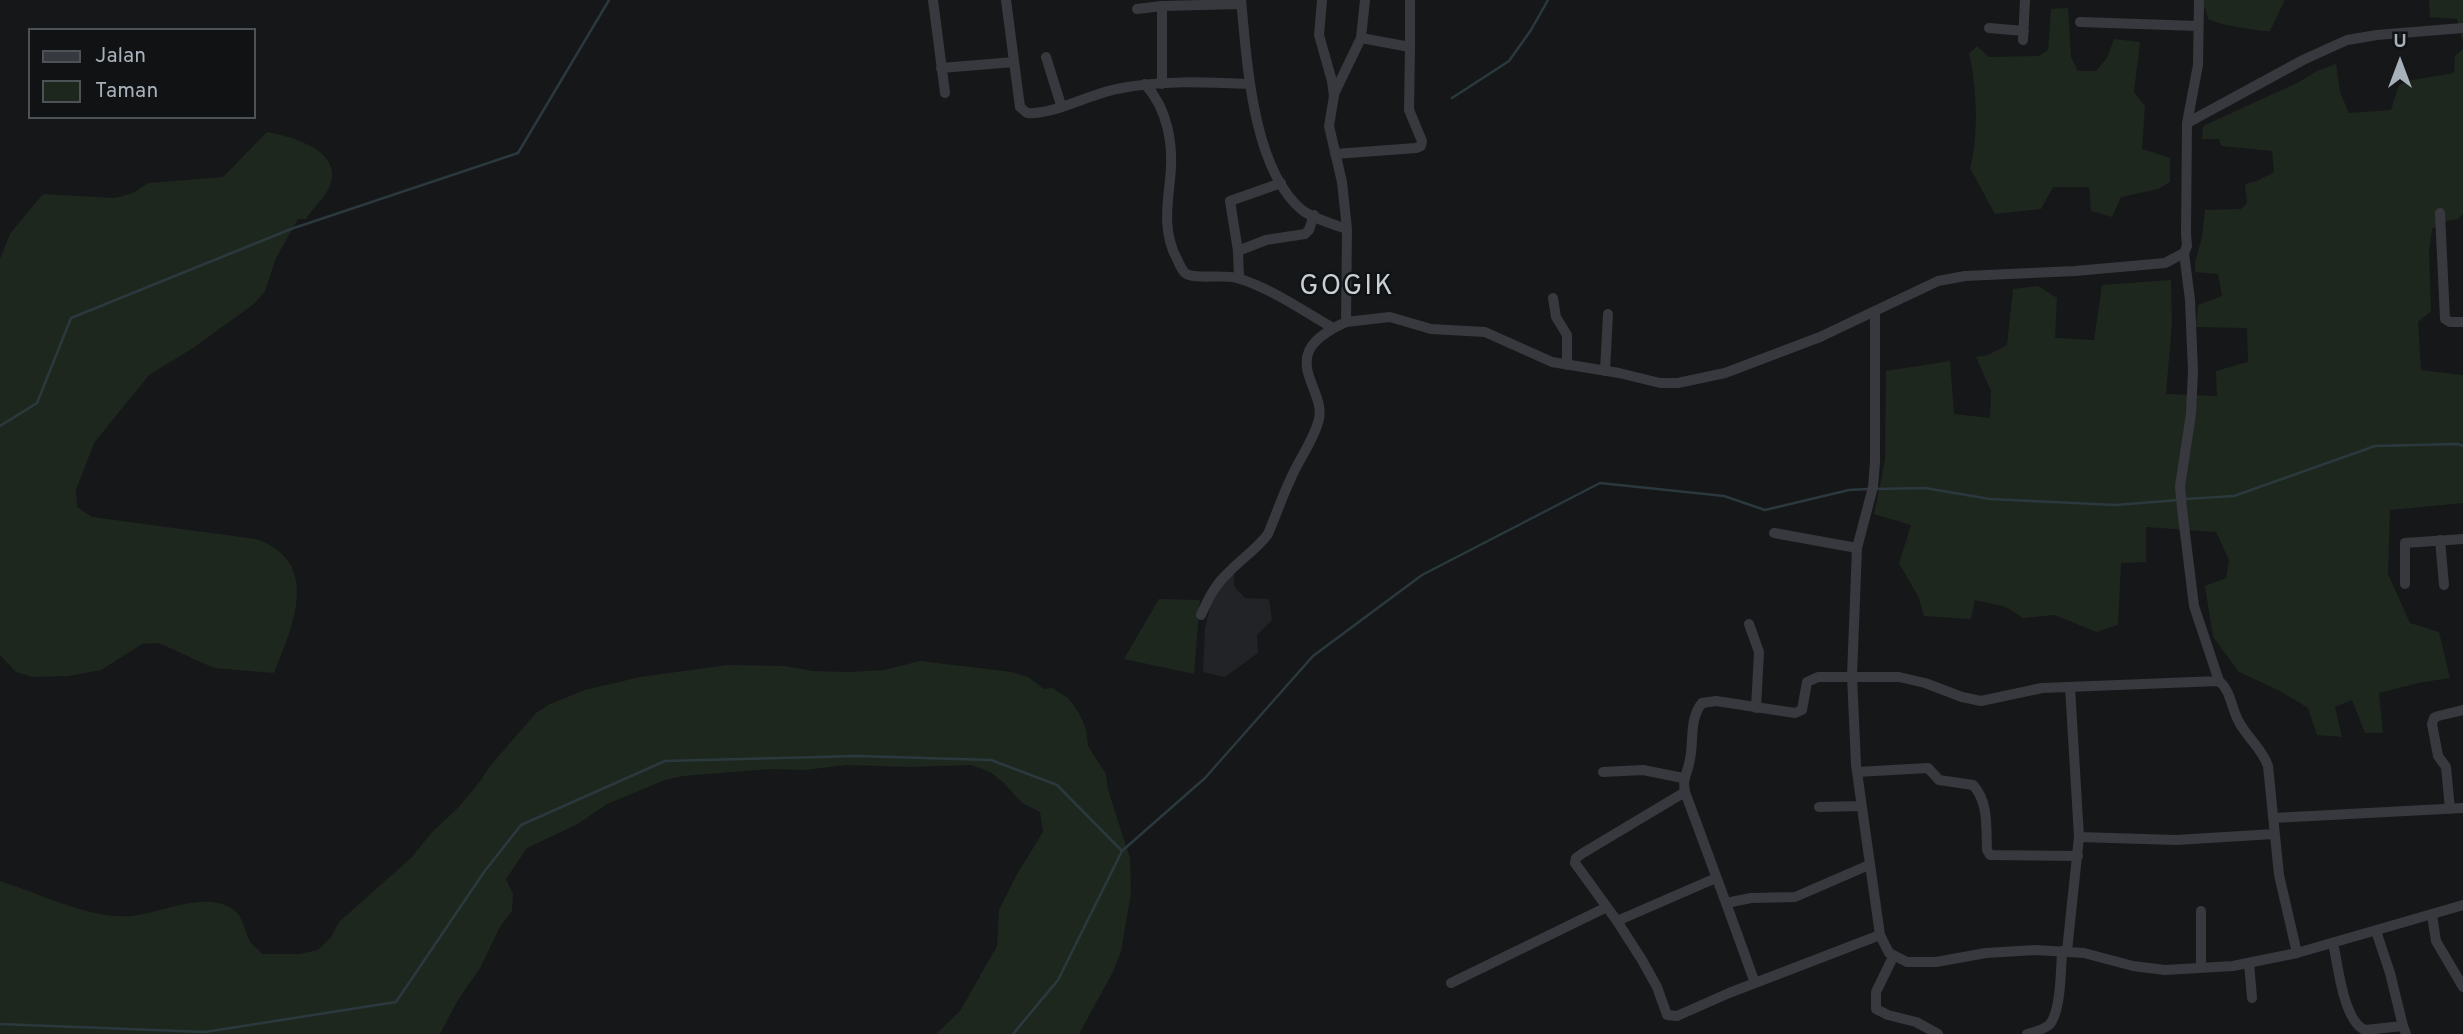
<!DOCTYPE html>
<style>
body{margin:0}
#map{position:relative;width:2463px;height:1034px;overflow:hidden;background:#161719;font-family:Overpass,sans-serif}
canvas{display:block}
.legend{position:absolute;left:28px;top:28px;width:228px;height:91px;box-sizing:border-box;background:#111214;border:2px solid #4d5256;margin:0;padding:9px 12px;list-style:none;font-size:21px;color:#a7b1ba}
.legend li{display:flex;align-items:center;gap:14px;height:35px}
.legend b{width:35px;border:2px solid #4d5256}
.north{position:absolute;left:2365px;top:28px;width:70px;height:70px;-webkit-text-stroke:5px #111214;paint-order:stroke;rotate:0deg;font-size:19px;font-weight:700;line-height:28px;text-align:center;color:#a7b1ba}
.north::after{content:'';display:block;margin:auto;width:24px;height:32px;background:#a7b1ba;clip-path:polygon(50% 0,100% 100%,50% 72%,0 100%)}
</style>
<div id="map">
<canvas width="2463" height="1034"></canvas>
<ul class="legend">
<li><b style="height:9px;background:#37393e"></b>Jalan</li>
<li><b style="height:19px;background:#1e271e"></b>Taman</li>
</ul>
<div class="north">U</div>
</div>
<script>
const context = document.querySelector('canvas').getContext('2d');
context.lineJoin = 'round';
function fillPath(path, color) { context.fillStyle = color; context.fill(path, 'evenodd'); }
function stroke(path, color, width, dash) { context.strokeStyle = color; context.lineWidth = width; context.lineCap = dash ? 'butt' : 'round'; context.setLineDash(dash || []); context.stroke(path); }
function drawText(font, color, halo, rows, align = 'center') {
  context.font = font + ' Overpass,sans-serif'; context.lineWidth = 5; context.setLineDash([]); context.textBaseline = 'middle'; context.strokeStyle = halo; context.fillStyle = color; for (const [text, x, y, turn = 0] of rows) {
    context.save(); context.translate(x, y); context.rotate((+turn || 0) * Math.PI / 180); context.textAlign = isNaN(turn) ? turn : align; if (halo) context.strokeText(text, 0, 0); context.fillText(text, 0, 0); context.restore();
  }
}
fillPath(new Path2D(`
 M1231,573L1234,575V586L1245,598L1269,599L1272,620L1257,635L1258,653L1225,677L1203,672L1205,628L1213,595Z`), '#222326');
fillPath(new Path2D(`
 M2197,0H2285L2270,31C2260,32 2217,24 2208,19L2206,10Z
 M2429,0H2463V43L2457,19L2430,17Z
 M2068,8L2071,57L2078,71H2096L2107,58L2114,39L2140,42L2134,92L2145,106L2142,149L2170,158V182L2158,189L2121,197L2112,217L2091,211L2089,187H2053L2041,209L1995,214L1970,168C1979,136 1977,87 1969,54L1977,46L1989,57L2039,56L2048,50L2051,9Z
 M2463,49V213L2459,219L2447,221L2432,229L2429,251L2431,311L2418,322L2421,370L2463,375V503L2390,510L2388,574L2410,623L2439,632L2450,678L2418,683L2379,693L2383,733H2365L2352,700L2335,707L2342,737L2317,735L2308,708L2280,691L2239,672L2213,637L2205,586L2226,578L2229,560L2216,532L2146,527V562L2121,563L2118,625L2096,632L2055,615L2023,618L2006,607L1975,600L1971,619L1924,616L1919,598L1899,563L1911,525L1874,514L1885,460L1886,371L1950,361L1954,414L1990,418L1991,391L1976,357L1988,355L2007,345L2013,289L2038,286L2057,298L2055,338L2094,340L2102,285L2171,280L2172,323L2166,394L2217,396L2216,371L2248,362L2247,328L2196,327L2198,305L2222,296L2218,274L2195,272V262L2202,237L2205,210L2241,209L2247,203L2245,184L2257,181L2274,172L2272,151L2221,146L2219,139H2202L2203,126L2297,83L2317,71L2336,64L2340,92L2349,113L2391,110L2399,85L2412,80L2454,73L2455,56Z
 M267,132C289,136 336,148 332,178C330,194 314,206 306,219H298L276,258L265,291L254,304L193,348L149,375L94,443L76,490L77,507L92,517L256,539C322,562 293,626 274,673L214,668L159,643L142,644L101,670L68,676L33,677L16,672L0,655V259L10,234L43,194L115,198L133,193L148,183L223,177Z
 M1159,599L1200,600L1194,674L1124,659Z
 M920,661L1012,672L1028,677L1044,689L1052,688L1068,698L1079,713L1086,729L1088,746L1106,774L1108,790L1130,858L1131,893L1121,951L1114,970L1079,1034H936L960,1011L997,946L999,910L1017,874L1043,832L1040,812L1022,803L1004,783L990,772L971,765L911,767L846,765L805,770L770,769L683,776L665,780L607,804L576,825L527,848L506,879L513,894L512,911L501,925L480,968L458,1000L440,1034H0V881C39,893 88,919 129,916C160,914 205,889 234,910C245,919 244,933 251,943C254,947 259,950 263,954H299L318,950L331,937L339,922L411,858L433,831L458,808L481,780L491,765L536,713L550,704L585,690L640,677L728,665L785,666L812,671L849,672L884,670Z`), '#1e271e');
stroke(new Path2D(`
 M1452,98L1509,61L1531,30L1548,0
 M0,426L37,403L71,318L291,229L518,153L609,0
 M1875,489L1925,488L1990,499L2115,505L2179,500
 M2185,499L2234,496L2375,446L2458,444L2463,446
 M0,1024L205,1032L396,1002L484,872L521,825L665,761L857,756L991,760L1057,785L1122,851
 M1013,1034L1058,980L1122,851L1205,778L1313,656L1422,575L1600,483L1724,496L1765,510L1849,490L1868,489`), '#2b393e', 2.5);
stroke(new Path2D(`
 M933,0L945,93
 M1006,0L1020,107L1027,113C1054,115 1089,94 1117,89C1159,80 1205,82 1248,84
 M1241,0C1247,60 1252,168 1302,210C1312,218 1335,225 1347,229L1346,322L1390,317L1431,329L1485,332L1552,362L1619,373L1660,383H1678L1725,373L1820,337L1938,281L1965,276L2075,271L2165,263L2184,253L2187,246L2186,234L2187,123L2303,60L2347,40L2377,35L2463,28
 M1322,0L1319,35L1332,81L1334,96L1329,126L1342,182L1347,229
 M1410,0V47
 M1137,9L1162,6
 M2080,22L2198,26
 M1989,28L2024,31
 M2023,40L2025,0
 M1046,57L1061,105
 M941,68L1014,62
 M1145,84C1168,109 1174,146 1170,180C1167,207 1163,233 1177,259C1179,263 1181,269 1185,273C1193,280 1224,274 1237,278C1271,288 1303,311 1333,328
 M1162,84V6L1241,4
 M1334,94L1361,38L1365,0
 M2187,123L2198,65L2199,0
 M1335,154L1416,148L1421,146L1422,141L1409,110L1410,47L1361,38
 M2440,213L2445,319L2450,322H2463
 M1238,251L1230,201L1281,183
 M2184,253L2190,300L2193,371L2191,414L2180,486L2182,509L2194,606L2219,681
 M1239,278L1238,251L1266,240L1305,234L1309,230L1314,215
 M1553,298L1556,317L1567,335V365
 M1875,312V462L1873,487L1857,548L1852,676L1856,765L1880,935L1889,953L1907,962H1936L1986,953L2035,950L2084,953L2133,966L2165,970L2233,966L2297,953L2463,905
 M1605,371L1608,314
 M1774,533L1857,548
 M2440,540L2444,585
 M2405,584V543L2463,539
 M1201,615C1208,599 1215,585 1228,573C1241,559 1257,549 1268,534C1276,515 1282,497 1291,478C1299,459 1314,440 1319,419C1324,396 1299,374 1309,351C1315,337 1333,328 1346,322
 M1749,624L1759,652L1756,708
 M1603,772L1643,770L1683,778
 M1857,772L1928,768L1939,780L1973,785C1989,802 1986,829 1987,850L1990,855L2078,856
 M1685,792L1583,853L1576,858L1575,863L1617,921L1642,960L1657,987L1667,1015L1677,1016L1729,993L1880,935
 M1819,807L1861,806
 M2450,809L2446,767L2438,756L2432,724L2434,718L2438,716L2463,710
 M2273,818L2463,808
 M2079,837L2176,840L2274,834
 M1869,865L1795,897L1751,898L1726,903L1685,792C1682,776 1688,774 1690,759C1694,740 1689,719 1702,703L1716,701L1795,713L1802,710L1807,682L1818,677H1899L1925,683L1962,697L1981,701L2042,688L2219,681C2231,691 2231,707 2238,720C2246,737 2262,748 2268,766L2279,875L2297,953
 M1726,903L1755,983
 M2432,915L2436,941L2463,987
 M1617,921L1716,878
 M2376,931L2390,973L2403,1026
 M2333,943C2338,964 2343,1021 2365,1030L2403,1026L2406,1034
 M2067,951L2079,837L2070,687
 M1893,957L1876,992V1009L1888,1015L1916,1022L1938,1034
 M2249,963L2252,998
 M2201,967V911
 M1451,983L1607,907
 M2027,1034C2034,1032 2043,1030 2049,1025C2061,1013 2061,968 2062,951`), '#37393e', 10);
context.letterSpacing = '2px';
drawText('28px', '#c8cfd5', '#111214', [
 ["GOGIK",1347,288]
]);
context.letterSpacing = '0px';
</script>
